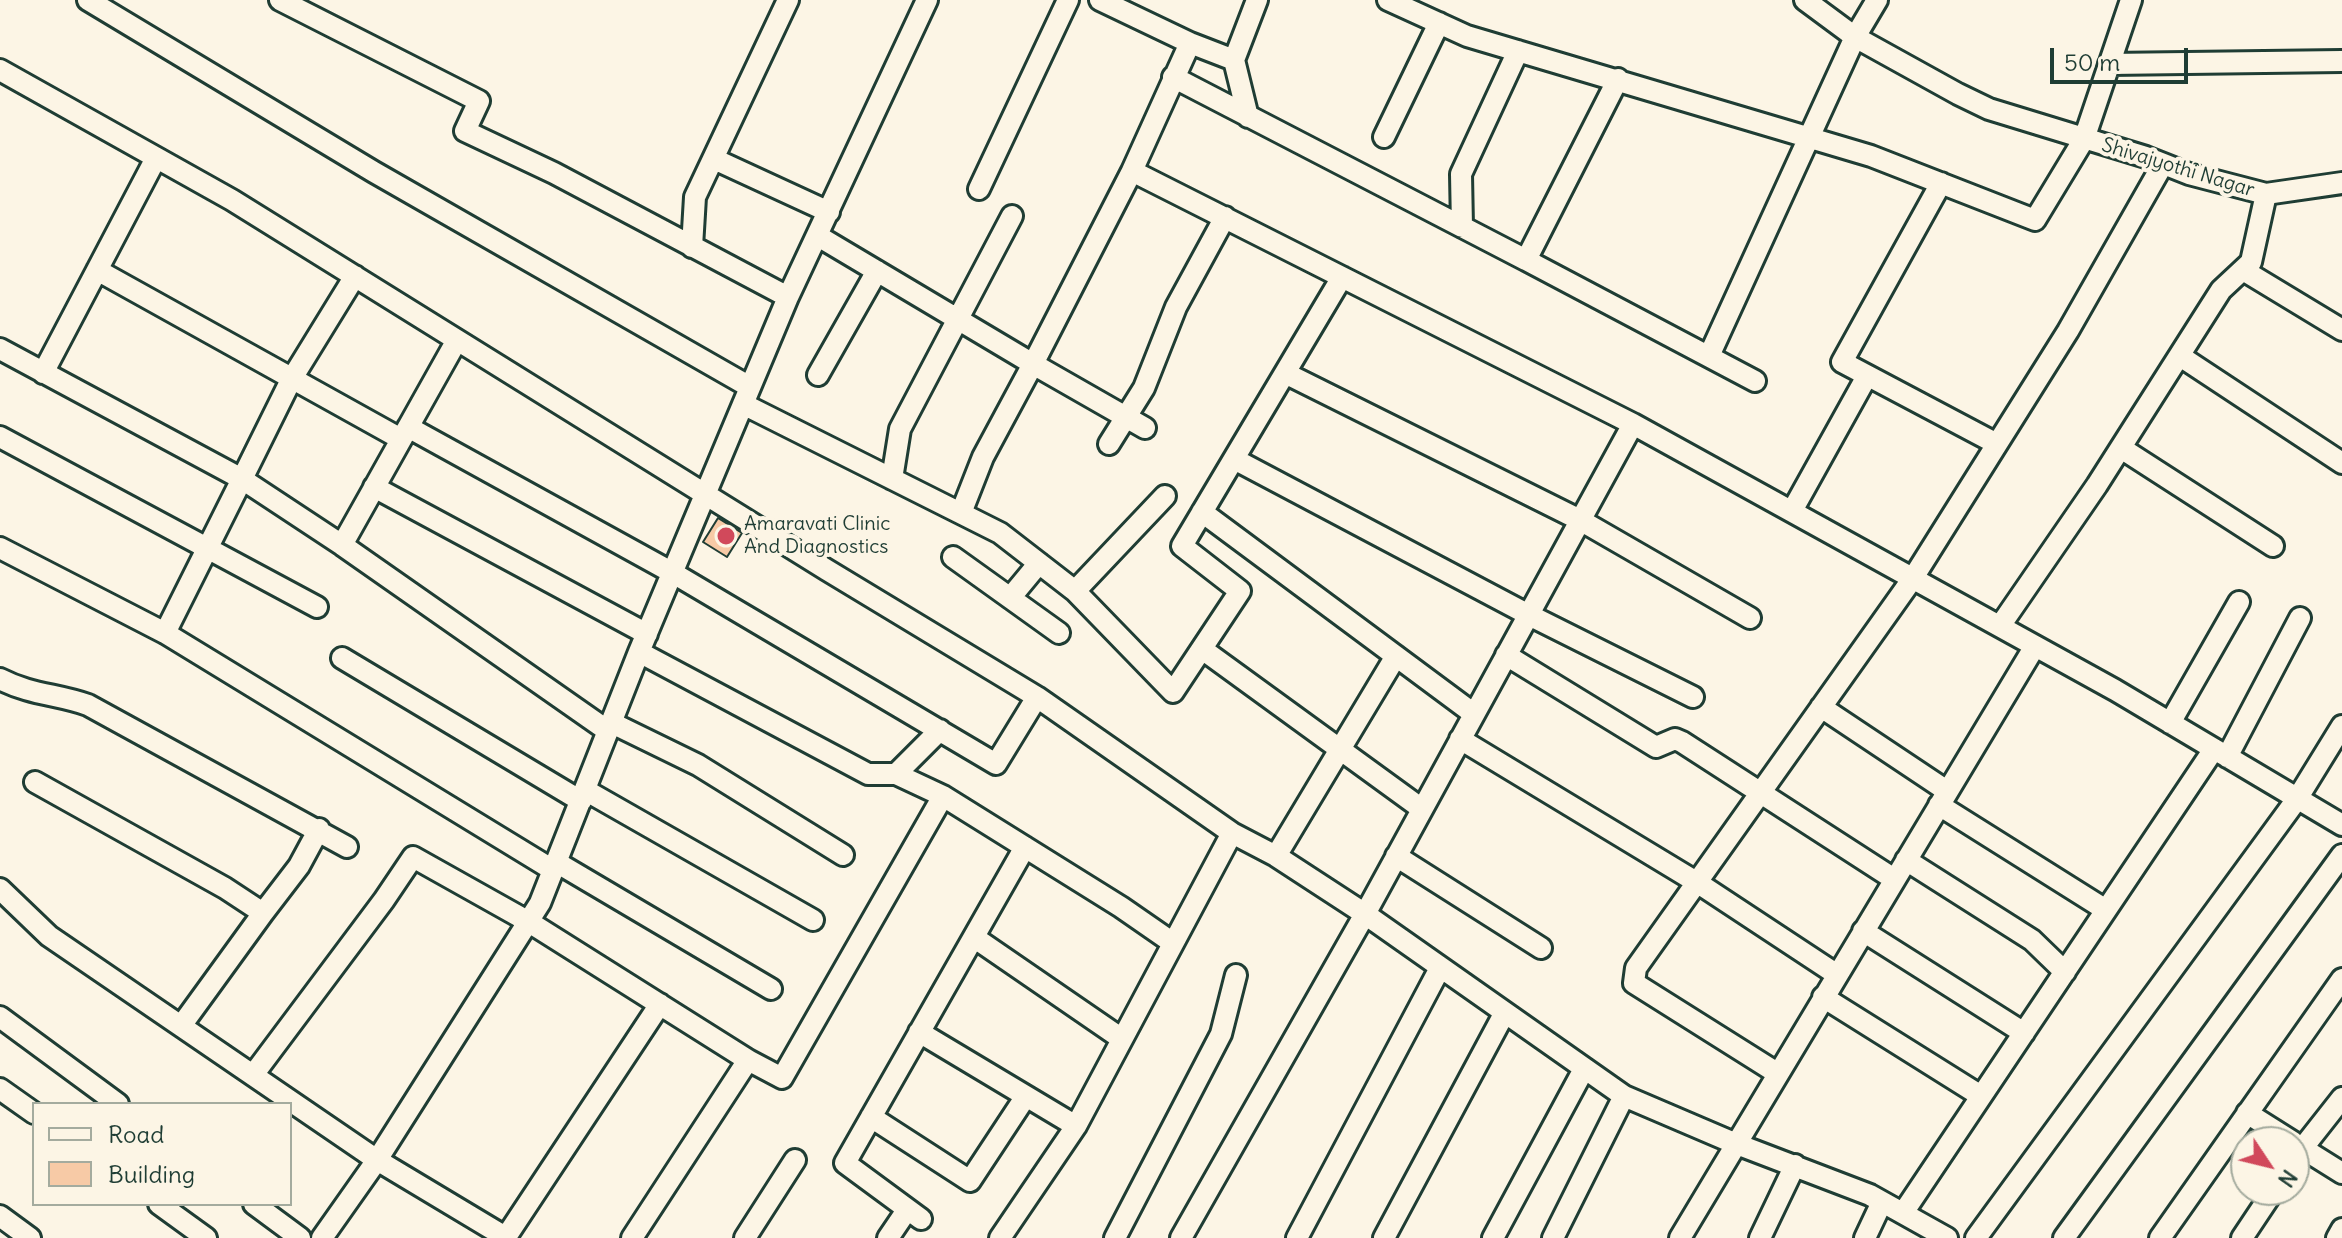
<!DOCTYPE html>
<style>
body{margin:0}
#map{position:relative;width:2342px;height:1238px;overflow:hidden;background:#fcf5e5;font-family:Delius,sans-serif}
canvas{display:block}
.legend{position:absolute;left:32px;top:1102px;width:260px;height:104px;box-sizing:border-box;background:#fcf5e5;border:2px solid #a4ab9e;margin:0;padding:10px 14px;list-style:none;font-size:24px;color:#1f3d34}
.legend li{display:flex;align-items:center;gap:16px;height:40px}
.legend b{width:40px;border:2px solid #a4ab9e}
.north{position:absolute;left:2230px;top:1126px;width:80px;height:80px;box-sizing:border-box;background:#fcf5e5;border:2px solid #a4ab9e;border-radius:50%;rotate:125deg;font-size:22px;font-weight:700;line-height:32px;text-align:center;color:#1f3d34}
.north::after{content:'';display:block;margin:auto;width:28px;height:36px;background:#d1495b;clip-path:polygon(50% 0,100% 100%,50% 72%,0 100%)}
.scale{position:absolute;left:2050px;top:48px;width:138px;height:36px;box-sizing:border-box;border:4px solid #1f3d34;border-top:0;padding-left:10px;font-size:24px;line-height:28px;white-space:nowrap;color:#1f3d34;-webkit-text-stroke:6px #fcf5e5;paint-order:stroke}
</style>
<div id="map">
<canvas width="2342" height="1238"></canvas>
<ul class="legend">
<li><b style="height:10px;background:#fcf5e5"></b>Road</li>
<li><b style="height:22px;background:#f7caa6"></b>Building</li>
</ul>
<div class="north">N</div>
<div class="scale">50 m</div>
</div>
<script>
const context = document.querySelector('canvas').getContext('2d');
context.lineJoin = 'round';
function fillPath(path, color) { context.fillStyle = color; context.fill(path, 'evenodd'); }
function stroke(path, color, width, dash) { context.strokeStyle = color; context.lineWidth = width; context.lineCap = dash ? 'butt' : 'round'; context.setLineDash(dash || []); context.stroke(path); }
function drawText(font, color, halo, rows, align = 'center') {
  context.font = font + ' Delius,sans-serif'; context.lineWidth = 8; context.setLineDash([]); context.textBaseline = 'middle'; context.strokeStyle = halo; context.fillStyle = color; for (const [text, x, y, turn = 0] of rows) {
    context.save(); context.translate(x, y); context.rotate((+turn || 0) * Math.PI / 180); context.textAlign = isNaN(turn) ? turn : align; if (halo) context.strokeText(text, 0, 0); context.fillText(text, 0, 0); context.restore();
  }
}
const building = new Path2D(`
 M718,518L742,533L727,557L703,542Z`);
fillPath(building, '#f7caa6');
stroke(building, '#1f3d34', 2);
const minor = new Path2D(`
 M88,0L374,172L750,387
 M280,0L479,101L465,131L554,173L788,297
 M1100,0L1190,43L1132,171L1633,424L2115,690L2342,825
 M1388,0L1467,36L1871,156L2035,220L2084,139L2131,0
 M1805,0L1855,37L1958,94L1989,109L2146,157L2189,174L2266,194L2251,262L2221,290L2097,485L2000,626
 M1190,43L1234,60L1257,0
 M1234,60L1248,117
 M2109,64L2342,61
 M0,70L232,200L827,570L1037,697L1232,833L1276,856L1365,914L1624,1096L1734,1143L1870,1195L1947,1238
 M1173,77L1526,260L1618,79
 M1384,137L1439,23
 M714,159L829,212
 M1941,183L1842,362L1997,444
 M979,189L1068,0
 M2266,194L2342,183
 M1462,227L1461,174L1518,51
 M818,236L1033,364L1132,171
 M692,247L695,197L788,0
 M1526,260L1755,381
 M97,270L401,439
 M2243,270L2342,330
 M355,276L291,380L242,479L342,545L608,731
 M0,349L242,479L165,633
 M1709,356L1855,37L1877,0
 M2180,356L2342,463
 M43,373L156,158
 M1285,373L1580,520L1750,618
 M818,375L877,271
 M743,404L1000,533L1075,591L1173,692L1240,591L1182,546L1342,277
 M408,427L673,573L996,764L1037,697
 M0,437L317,607
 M1109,444L1144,388L1176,307L1225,217
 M2121,448L2273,546
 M1234,459L1529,615L1693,697
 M892,479L900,429L1012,216
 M374,487L647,634
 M1792,511L1867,376
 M1202,512L1474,714
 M961,513L983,457L1033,364L1145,428
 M342,545L457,340
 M0,548L165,633L553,870
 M953,557L1059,633
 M1075,591L1165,496
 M1010,598L1039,563
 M1202,649L1422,809
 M639,652L868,774H896L943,796L1121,907L1173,943
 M1506,655L1656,747L1675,739L1682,742L1894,879
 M342,658L581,801
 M0,679C31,695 57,694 88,705L347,847
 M1821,707L1947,791
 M612,723L698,765L843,855
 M2170,723L2239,602
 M1460,739L1698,883L1836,974
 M2227,757L2300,618
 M896,774L940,730
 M35,782L225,888L263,913L181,1026
 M585,790L813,920
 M1939,805L2106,910
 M1276,856L1396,656
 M1396,856L1541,948
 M1906,860L2032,940L2065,972
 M556,862L771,989
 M0,889L49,936L377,1160L507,1238
 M263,913L299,866L319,829
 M1863,931L2024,1033
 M975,938L1122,1039
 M1823,997L1981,1096
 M0,1017L118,1104
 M919,1032L1076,1126
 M1777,1073L1634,983L1636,968L1913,578L2068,331L2163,164
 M253,1075L384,900L413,857L529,922L748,1060L782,1078L943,796
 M0,1089L34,1113
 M2247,1113L2293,1142
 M871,1117L970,1181L1026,1096
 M2294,1143L2342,1173
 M2294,1159L2342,1098
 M159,1204L206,1238
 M254,1204L300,1238
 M1903,1213L2214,749
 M0,1216L30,1238
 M921,1219L845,1163L1025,847
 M506,1237L660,1004
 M322,1238L377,1160L540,903L639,652L788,297L927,0
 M632,1238L748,1060
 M745,1238L795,1160
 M888,1238L907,1210
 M1000,1238L1076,1126L1232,833
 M1115,1238L1221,1034L1236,975
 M1181,1238L1365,914L1633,424
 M1297,1238L1440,968
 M1384,1238L1504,1014
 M1493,1238L1584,1069
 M1553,1238L1624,1096
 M1680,1238L2035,646
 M1760,1238L1795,1165
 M1865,1238L1882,1202
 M1976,1238L2297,799L2342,726
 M2064,1238L2342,855
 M2160,1238L2342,979
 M2242,1238L2274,1190
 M2337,1238L2342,1229`);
stroke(minor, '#1f3d34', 26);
stroke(minor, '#fcf5e5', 20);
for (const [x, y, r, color] of [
 [726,536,10,"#d1495b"]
]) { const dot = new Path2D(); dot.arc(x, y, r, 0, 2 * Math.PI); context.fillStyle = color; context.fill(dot); stroke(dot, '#fcf5e5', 3); }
drawText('20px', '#1f3d34', '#fcf5e5', [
 ["Shivajyothi Nagar",2178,168,17]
]);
drawText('20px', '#1f3d34', '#fcf5e5', [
 ["Amaravati Clinic",744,524],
 ["And Diagnostics",744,547]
], 'left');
</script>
